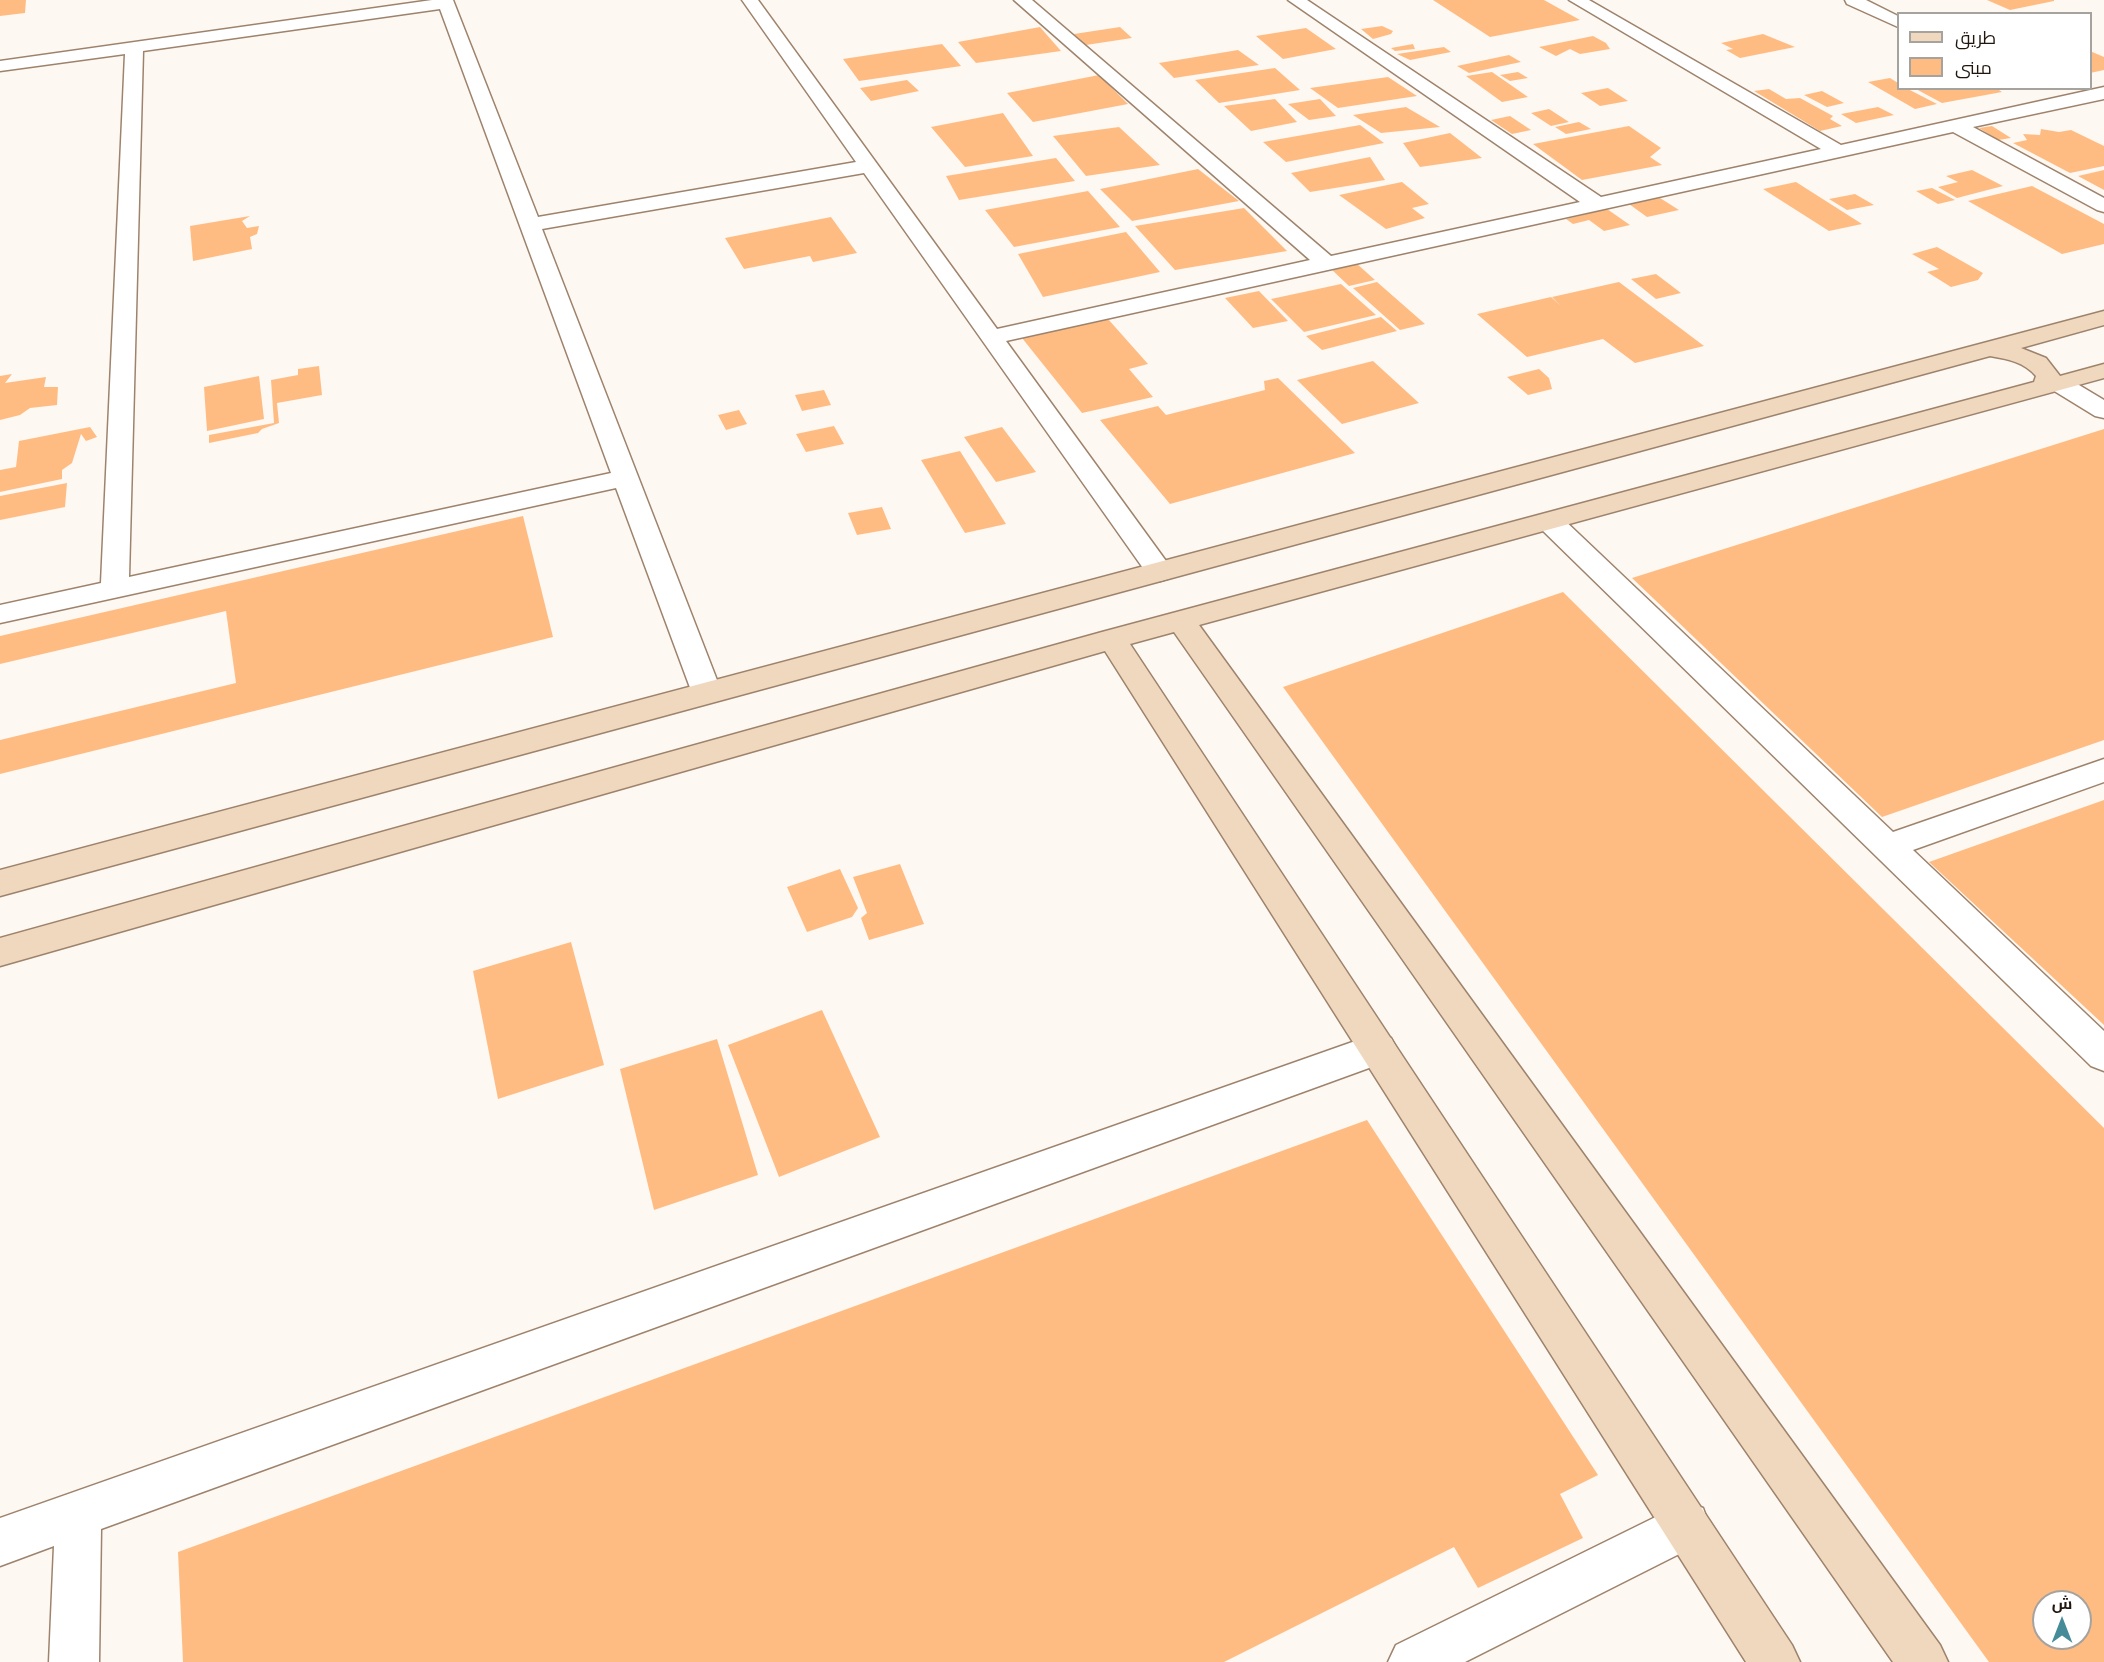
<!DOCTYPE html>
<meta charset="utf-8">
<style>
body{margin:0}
#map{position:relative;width:2104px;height:1662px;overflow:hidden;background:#fef8f3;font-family:"Roboto Condensed",Cairo,sans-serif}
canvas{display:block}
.legend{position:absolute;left:1897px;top:12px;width:195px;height:78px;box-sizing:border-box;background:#fff;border:2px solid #a6a29e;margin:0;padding:8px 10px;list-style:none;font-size:18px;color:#20160d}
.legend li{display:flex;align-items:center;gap:12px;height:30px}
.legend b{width:30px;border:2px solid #a6a29e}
.north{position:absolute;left:2032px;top:1590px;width:60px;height:60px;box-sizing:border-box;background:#fff;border:2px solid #a6a29e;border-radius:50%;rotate:0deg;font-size:16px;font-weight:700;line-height:24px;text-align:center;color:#20160d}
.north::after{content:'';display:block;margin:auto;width:21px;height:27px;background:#468c98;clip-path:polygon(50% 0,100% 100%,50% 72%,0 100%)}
</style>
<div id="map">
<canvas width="2104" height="1662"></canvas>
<ul class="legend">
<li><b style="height:8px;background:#f0d8be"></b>طريق</li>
<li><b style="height:16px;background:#ffbc82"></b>مبنى</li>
</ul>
<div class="north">ش</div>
</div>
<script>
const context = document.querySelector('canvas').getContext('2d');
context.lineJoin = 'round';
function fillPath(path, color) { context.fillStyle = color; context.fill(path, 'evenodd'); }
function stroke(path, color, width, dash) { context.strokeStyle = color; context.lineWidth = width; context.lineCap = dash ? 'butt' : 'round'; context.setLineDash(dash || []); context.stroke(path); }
fillPath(new Path2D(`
 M0,0H26L25,13L0,16Z
 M1433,0H1544L1580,20L1490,37Z
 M1987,0H2054V1L2010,10Z
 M1382,26L1393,31L1391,34L1373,39L1361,29Z
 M1040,27L1061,51L976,63L958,42Z
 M1120,27L1132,38L1086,45L1074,34Z
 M1306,28L1336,49L1283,59L1256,36Z
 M1763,34L1795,47L1740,58L1726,50L1733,49L1721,43Z
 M1593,36L1606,43L1610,49L1580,54L1570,49L1556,56L1539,47Z
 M942,44L961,66L859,81L843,59Z
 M1413,44L1415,49L1395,51L1391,48Z
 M1444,47L1451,52L1410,60L1397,54Z
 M1238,50L1259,65L1174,78L1159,63Z
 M2090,51L2104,57V70L2090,73Z
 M1509,55L1521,62L1469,73L1457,66Z
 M1275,68L1300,90L1219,103L1195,80Z
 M1492,72L1528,97L1502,102L1466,76Z
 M1518,72L1528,78L1510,81L1500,75Z
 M1099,75L1128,104L1033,122L1007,93Z
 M1388,77L1417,96L1338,108L1310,88Z
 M1890,78L1898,83V88H1906L1937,104L1915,109L1868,82Z
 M907,80L919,91L871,101L860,88Z
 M1608,88L1628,101L1600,106L1581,93Z
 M1914,88H1996L2002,92L1942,103Z
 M1769,89L1786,99L1800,98L1833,116L1830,119L1842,126L1820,131L1754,91Z
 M1822,91L1844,103L1827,107L1804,95Z
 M1275,99L1297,122L1251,131L1224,106Z
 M1320,99L1336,116L1309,120L1288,104Z
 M1406,107L1440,127L1381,133L1353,115Z
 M1878,107L1894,115L1856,123L1841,114Z
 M1549,109L1569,122L1551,126L1531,113Z
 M1003,113L1033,156L965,167L931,127Z
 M1510,116L1531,130L1512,134L1491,120Z
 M1579,122L1591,129L1566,134L1555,127Z
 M1360,125L1384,143L1286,162L1263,142Z
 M1629,126L1661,148L1650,157L1662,165L1582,180L1533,144Z
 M1992,126L2011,138L1998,140L1979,128Z
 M1119,127L1160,165L1086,176L1053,136Z
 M2041,129L2059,132L2071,130L2104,146V166L2070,173L2013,143L2027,140L2023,134L2040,135Z
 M1450,133L1482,158L1420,167L1403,143Z
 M1370,157L1385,180L1310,192L1291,173Z
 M1056,158L1075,181L959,200L946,176Z
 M1198,169L1239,201L1132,221L1100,189Z
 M1972,170L2003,186L1957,198L1938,187L1958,182L1946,176Z
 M2104,170V190L2078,176Z
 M1402,182L1429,204L1412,208L1425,218L1386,229L1339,195Z
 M1796,182L1862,224L1829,231L1763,189Z
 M2032,186L2104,224V244L2062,254L1968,201Z
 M1932,188L1955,200L1938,204L1916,191Z
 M1088,191L1120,227L1014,247L985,210Z
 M1855,194L1874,205L1847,210L1829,199Z
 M1660,198L1679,210L1647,217L1629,204Z
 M1244,208L1287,251L1175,270L1135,226Z
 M1607,209L1630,225L1604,231L1589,220L1573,224L1566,219Z
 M250,216L242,221L247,228L259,226L257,234L250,237L252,249L193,261L190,226Z
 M831,217L857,253L813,262L810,256L744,269L725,238Z
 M1126,232L1160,272L1043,297L1018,254Z
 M1937,247L1983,273L1978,280L1951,287L1927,272L1939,269L1912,254Z
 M1356,263L1375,280L1349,286L1330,268Z
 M1656,274L1681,293L1656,299L1631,279Z
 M1377,282L1425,324L1400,330L1353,288Z
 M1619,282L1704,346L1635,363L1603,339L1527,357L1477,314L1551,297L1561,306L1552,297Z
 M1341,284L1376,315L1304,332L1271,299Z
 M1259,291L1288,321L1253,328L1225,298Z
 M1381,317L1397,331L1322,350L1306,336Z
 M1108,319L1148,364L1129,369L1153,397L1082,413L1022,338Z
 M1373,361L1419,403L1342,424L1297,380Z
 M319,366L322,395L277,403L279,423L262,429L258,433L209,443V435L274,423L271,380L298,375V369Z
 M1539,369L1549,378L1552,389L1528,395L1507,377Z
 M12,374L5,383L46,377L44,387H58L57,405L30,408L20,415L0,420V376Z
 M259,376L264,419L207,431L204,387Z
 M1278,378L1355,453L1170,504L1100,420L1158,406L1166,415L1265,390L1264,381Z
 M824,390L831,405L802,411L795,395Z
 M739,410L747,424L726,430L718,415Z
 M834,426L844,444L806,452L796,434Z
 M90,427L97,437L86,441L81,434L72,463L62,470V479L0,492V470L16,467L19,441Z
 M1002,427L1036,472L996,482L964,437Z
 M2104,429V740L1882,817L1632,578Z
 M960,451L1006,524L965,533L921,460Z
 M67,483L65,507L0,520V496Z
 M882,507L891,529L857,535L848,513Z
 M523,516L553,637L0,774V740L236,683L226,611L0,664V636Z
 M1563,592L2104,1128V1662H1989L1283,687ZM2044,1602H2080V1638H2044Z
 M2104,800V1025L1929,862Z
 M900,864L924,924L869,940L861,918L867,913L853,877Z
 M840,869L858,908L852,917L807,932L787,887Z
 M571,942L604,1065L498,1099L473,971Z
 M822,1010L880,1137L779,1177L728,1045Z
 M717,1039L758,1175L654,1210L620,1069Z
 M1367,1120L1598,1475L1560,1494L1583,1538L1478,1588L1454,1547L1224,1662H183L178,1552Z`), '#ffbc82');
const street = new Path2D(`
 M432,0H453L538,217L856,162L742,0H758L997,329L1310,260L1014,0H1032L1331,256L1580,202L1288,0H1307L1601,197L1821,149L1569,0H1589L1841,145L2104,87V99L1973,127L2104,198V212L2097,210L1953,132L1006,341L1174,572L1170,578L1160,581L1150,578L864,173L542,229L722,693L718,700L707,703L696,700L692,693L616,488L0,623V605L101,583L125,54L0,71V61ZM440,9L611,473L129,577L143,51Z
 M1845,0H1866L1898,16V27L1847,4Z
 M2060,377L2069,379L2104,400V418L2095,416L2051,389L2048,384L2051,379Z
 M1550,514L1560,516L1893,832L2104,759V782L1913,850L2104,1031V1071L2091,1066L1540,528L1537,522L1540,516Z
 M1378,1033L1391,1038L1397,1049L1391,1060L101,1529L99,1662H49L54,1546L0,1566V1518Z
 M1686,1502L1703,1508L1709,1525L1703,1542L1465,1662H1388L1396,1645Z`);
const secondary = new Path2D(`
 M2104,311V325L2021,348L2046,358L2060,376L2104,364V378L1199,625L1940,1645L1948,1662H1893L1174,632L1130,644L1792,1645L1800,1662H1746L1105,651L0,966V938L1102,632L2034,382L2036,376C2024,362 2008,359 1990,356L0,896V870Z`);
stroke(street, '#9e836c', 3);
stroke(secondary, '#9e836c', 3);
fillPath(street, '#fff');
fillPath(secondary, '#f0d8be');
</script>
